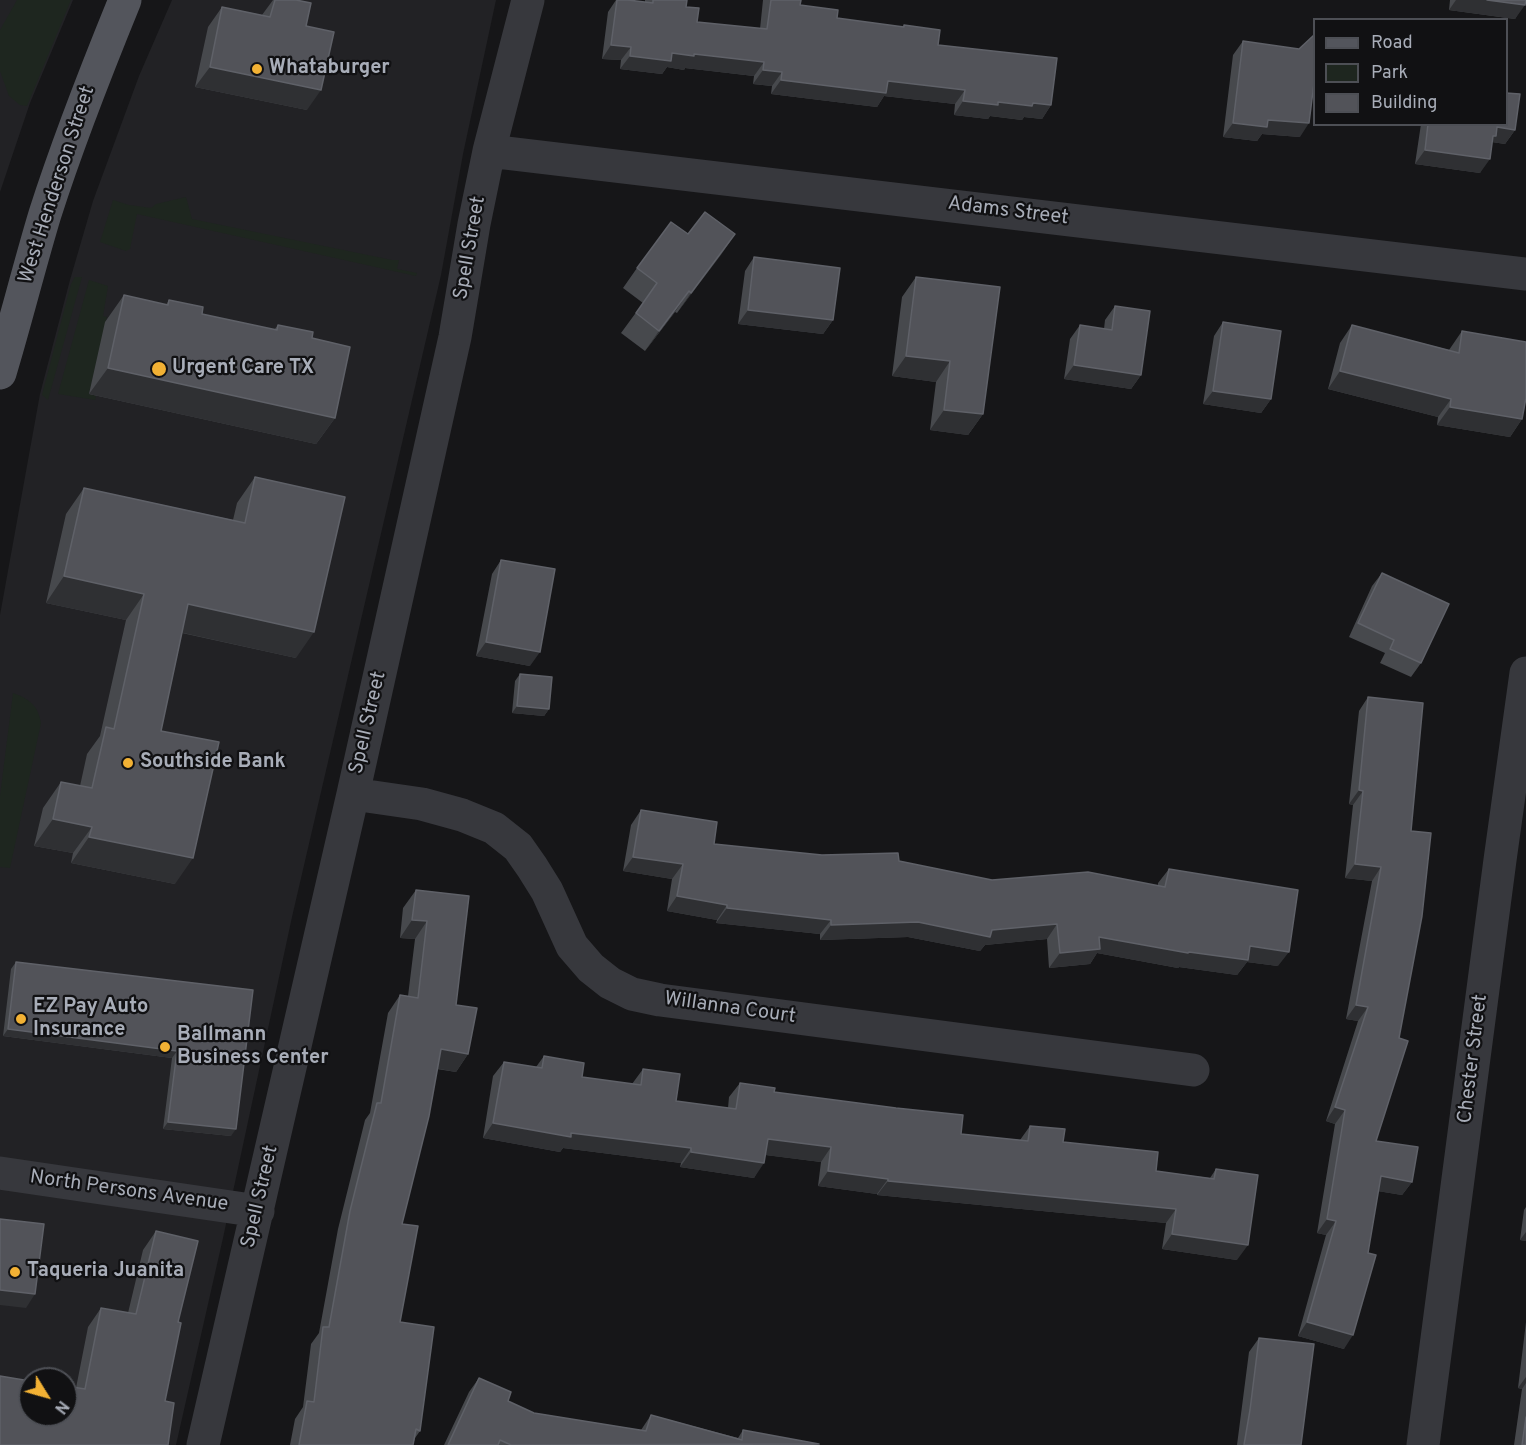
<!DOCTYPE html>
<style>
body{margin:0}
#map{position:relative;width:1526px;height:1445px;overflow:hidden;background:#161618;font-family:Overpass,sans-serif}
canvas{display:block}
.legend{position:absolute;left:1313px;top:18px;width:195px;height:108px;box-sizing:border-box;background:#111113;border:2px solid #4d4f55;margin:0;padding:8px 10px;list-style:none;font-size:18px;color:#a8adb8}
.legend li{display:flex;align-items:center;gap:12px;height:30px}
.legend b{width:30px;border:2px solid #4d4f55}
.north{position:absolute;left:18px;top:1367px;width:60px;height:60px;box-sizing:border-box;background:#111113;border:2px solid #4d4f55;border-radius:50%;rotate:127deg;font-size:16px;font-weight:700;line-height:24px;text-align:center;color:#a8adb8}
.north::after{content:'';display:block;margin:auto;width:21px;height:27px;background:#f2b134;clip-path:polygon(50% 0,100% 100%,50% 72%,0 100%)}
</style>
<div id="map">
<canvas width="1526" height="1445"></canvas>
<ul class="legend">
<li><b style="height:8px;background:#53555c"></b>Road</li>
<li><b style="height:16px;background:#1e261f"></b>Park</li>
<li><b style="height:16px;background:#525359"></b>Building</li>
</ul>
<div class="north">N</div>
</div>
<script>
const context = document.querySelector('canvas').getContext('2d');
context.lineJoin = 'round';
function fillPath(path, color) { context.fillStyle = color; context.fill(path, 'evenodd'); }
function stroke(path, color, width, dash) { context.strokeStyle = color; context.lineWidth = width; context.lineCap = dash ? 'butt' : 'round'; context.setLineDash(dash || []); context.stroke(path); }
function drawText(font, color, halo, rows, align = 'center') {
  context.font = font + ' Overpass,sans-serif'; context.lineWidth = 4.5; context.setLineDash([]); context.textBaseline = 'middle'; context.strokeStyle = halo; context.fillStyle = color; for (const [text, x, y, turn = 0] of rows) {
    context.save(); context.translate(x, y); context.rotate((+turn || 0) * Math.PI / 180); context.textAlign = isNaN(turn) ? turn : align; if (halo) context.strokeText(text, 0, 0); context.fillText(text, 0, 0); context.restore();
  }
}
fillPath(new Path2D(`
 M0,0H73L30,103L0,192Z
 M172,0H496L463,154L441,275L292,917L223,1238L176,1445H0V615L40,394L70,280L93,201L139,76ZM30,1379H66V1415H30Z`), '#222225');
fillPath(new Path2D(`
 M17,0H71L27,106L20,105L9,96L0,71V30Z
 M186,197L192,219L392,260H399L397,269L417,273L416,276L137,214L130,249L126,251L100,242L113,200L129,205L151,208L156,204Z
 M75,277H82L48,400L42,395L71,284Z
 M89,280L108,286L103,316L107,317L89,394L96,396L95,400L58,394Z
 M13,693C30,699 38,706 41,723L10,868L0,867V796Z`), '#1e261f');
stroke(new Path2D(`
 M489,151L1526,274
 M353,794L422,804L462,815L494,828L518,847L532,867L547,891L572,946L591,968L610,983L632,994L660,1000L1193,1070
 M0,1173L258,1211
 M203,1445L353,794L455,337L474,224L489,151L528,0
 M1423,1445L1500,860L1526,673`), '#37383d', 33);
stroke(new Path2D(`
 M0,373C16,320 29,267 45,214C68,142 96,71 125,0`), '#53555c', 33);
fillPath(new Path2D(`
 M273,0H296L307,110L195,87L208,27L222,7L262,15Z
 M616,0H628L645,2V0H687L686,7L697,22L760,29L763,0H801L800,5L837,18L902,27L904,25L938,45L1051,105L1042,119L1024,117L1022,120L990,116L988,119L954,115L955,104L884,96L877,107L771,94L772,86L753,84L754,76L685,68L684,70L667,67L662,74L620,69L621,60L602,59L608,12Z
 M1450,0H1526L1515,19L1449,10Z
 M1243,41L1300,137L1262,134L1257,141L1223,137L1233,55Z
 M1421,124H1506L1515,130L1505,144L1492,142L1480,173L1415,164Z
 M688,234H735L677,313L675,312L645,351L621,333L643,303L623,288L637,268Z
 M754,257L833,320L823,334L738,324L745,271Z
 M916,277L983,414L968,435L930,430L936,382L892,376L902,297Z
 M124,295L166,305L169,300L202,314L274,330L278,325L312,338L335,418L316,444L89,394L105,322Z
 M1115,306L1141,375L1131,389L1064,379L1070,339L1080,325L1104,329L1105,320Z
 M1223,322L1271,399L1261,413L1203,404L1214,336Z
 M1352,325L1449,350L1462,331L1522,419L1510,437L1437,425L1438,417L1328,389L1340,343Z
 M255,477L296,658L182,633L161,731L175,884L71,863L73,853L34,846L43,808L61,782L80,786L87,754L100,736L126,620L46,603L66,514L84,488L233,520L237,503Z
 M501,560L530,666L476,656L492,574Z
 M1382,573L1421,663L1411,677L1380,663L1385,653L1349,637L1372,586Z
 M520,674L549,709L544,716L512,713L515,681Z
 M1368,697L1423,703L1376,1141L1412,1182L1402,1195L1378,1191L1344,1349L1298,1336L1326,1235L1317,1233L1335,1124L1326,1121L1358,1021L1346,1019L1372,881L1345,878L1353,805L1349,804L1359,711Z
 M641,810L714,844L822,855L899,861L992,880L1158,886V883L1169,869L1278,966L1247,962L1237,975L1179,967L1178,968L1097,953L1090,964L1049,968L1047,939L985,945L980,951L908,937L820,940V934L716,923L717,920L667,911L672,879L623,871L631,825Z
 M416,890L456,1005L468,1054L456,1072L437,1069L402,1224L400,1322L420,1431L415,1438L413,1445H290L295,1419L303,1407L311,1344L319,1333L338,1229L365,1120L370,1113L388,1013L400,995L408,996L415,939L400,938L403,908Z
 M16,962L253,990L231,1136L163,1129L172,1058L3,1036L11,969Z
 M544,1056L582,1077L632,1084L643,1069L676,1101L728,1108L729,1097L740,1083L774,1092L961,1134L1020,1140L1030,1126L1063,1142L1156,1171L1210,1178L1216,1169L1237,1260L1162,1249L1166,1223L877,1195V1194L818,1186L821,1162L766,1155L754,1178L680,1167L681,1163L563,1148L560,1152L483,1138L493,1076L504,1062L536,1067Z
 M1526,1207V1241L1520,1240L1524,1210Z
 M156,1231L178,1322L165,1401L76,1388L88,1327L101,1308L128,1313L143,1250Z
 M1526,1322V1445H1514L1522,1389L1518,1388Z
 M1259,1338L1301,1445H1237L1249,1352Z
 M479,1378L508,1401L534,1413L641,1430L651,1415L738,1438L743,1430L819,1445H444L469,1392Z`), '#47494d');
fillPath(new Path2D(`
 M1456,0H1487L1525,5L1515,19L1449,10Z
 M611,45L631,47L621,60L602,59Z
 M672,53L694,54L764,62L754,76L685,68L684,70L667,67L662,74L620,69L630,56Z
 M210,67L321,90L307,110L195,87Z
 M763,70L782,72L772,86L753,84Z
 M781,80L888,81L965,90L955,104L884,96L877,107L771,94Z
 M963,101L1033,103L1051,105L1042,119L1024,117L1022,120L990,116L988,119L954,115Z
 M1268,120L1309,123L1300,137L1262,134L1257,141L1223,137L1233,123Z
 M1497,127L1515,130L1505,144L1492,142L1483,149Z
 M1425,150L1490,159L1480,173L1415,164Z
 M735,234L721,255L677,313L691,293Z
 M689,291L675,312L645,351L659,331Z
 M748,310L833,320L823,334L738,324Z
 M906,356L950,361L936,382L892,376Z
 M1074,365L1141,375L1131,389L1064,379Z
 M108,368L335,418L316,444L89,394Z
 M1340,371L1451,399L1438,417L1328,389Z
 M1213,391L1271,399L1261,413L1203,404Z
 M1450,407L1522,419L1510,437L1437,425Z
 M944,410L983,414L968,435L930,430Z
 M64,576L144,594L126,620L46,603Z
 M188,604L314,632L296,658L170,630Z
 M486,642L540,652L530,666L476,656Z
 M517,706L549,709L544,716L512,713Z
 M1359,790L1363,791L1353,805L1349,804Z
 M53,819L92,827L73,853L34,846Z
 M89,837L193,858L175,884L71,863Z
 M633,857L683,864L672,879L623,871Z
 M1355,864L1381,867L1372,881L1345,878Z
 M677,896L727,905L717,920L667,911Z
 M727,908L831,920L820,934L716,923Z
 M412,920L427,921L415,939L400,938Z
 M918,922L992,930L1057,924L1047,939L985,945L980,951L908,937L820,940L831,925Z
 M1099,937L1189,952L1250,946L1289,952L1278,966L1247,962L1237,975L1179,967L1178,968L1097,953L1090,964L1049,968L1060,953Z
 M1356,1005L1368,1007L1358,1021L1346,1019Z
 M8,1029L177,1051L172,1058L3,1036Z
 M441,1049L468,1054L456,1072L429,1067Z
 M1335,1107L1345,1110L1335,1124L1326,1121Z
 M168,1122L236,1129L231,1136L163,1129Z
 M493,1123L691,1148L681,1163L563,1148L560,1152L483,1138Z
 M768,1139L831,1147L821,1162L757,1154Z
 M691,1152L764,1163L754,1178L680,1167Z
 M828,1171L888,1179L877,1194L818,1186Z
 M1381,1176L1412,1182L1402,1195L1371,1190Z
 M888,1181L1176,1209L1166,1223L877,1195Z
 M1327,1219L1336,1221L1326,1235L1317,1233Z
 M1526,1232V1241L1520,1240Z
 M1172,1234L1248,1245L1237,1260L1162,1249Z
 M0,1290L35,1294L26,1308L0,1305Z
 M1307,1322L1353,1335L1344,1349L1298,1336Z
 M1526,1377V1383L1522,1389L1518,1388Z`), '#2f3033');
const building = new Path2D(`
 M275,0H296L311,3L306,26L334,32L321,90L210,67L222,7L270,17Z
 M617,0H628L653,3V0H687L686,7L699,8L697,22L767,29L771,0H801L800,5L838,10L837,18L904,27V25L940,30L938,45L1057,58L1051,105L1033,103L1032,106L998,102V105L963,101L965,90L888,81L886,93L781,80L782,72L763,70L764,62L694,54V56L672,53L671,61L630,56L631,47L611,45Z
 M1487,0H1526L1525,5Z
 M1314,35V83L1309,123L1268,120L1267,127L1233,123L1243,41L1299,49Z
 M1506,93L1520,94L1515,130L1497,127L1496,136H1493L1490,159L1425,150L1428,124H1506Z
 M705,212L735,234L691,293L689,291L659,331L636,313L657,283L637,268L671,222L688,234Z
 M754,257L840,268L833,320L748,310Z
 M916,277L1000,287L983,414L944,410L950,361L906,356Z
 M124,295L168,305L169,300L203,307L202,314L277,330L278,325L313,332L312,338L350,347L335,418L108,368Z
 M1115,306L1150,311L1141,375L1074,365L1080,325L1112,330Z
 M1223,322L1281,331L1271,399L1213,391Z
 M1352,325L1459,353L1462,331L1526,342V398L1522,419L1450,407L1451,399L1340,371Z
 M255,477L345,497L314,632L188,604L161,731L219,742L193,858L89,837L92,827L53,819L61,782L92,788L106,727L114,729L144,594L64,576L84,488L245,523Z
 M501,560L555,569L540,652L486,642Z
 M1382,573L1449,604L1421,663L1390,649L1394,640L1358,623Z
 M520,674L552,677L549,709L517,706Z
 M1368,697L1423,703L1411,831L1431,833L1422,916L1399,1038L1408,1041L1376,1141L1418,1147L1412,1182L1381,1176L1368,1253L1376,1255L1353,1335L1307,1322L1336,1221L1327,1219L1345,1110L1335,1107L1368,1007L1356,1005L1381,867L1355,864L1363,791L1359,790Z
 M641,810L717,822L714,844L822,855L898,853L899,861L992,880L1088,872L1165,887L1169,869L1298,890L1289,952L1250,946L1248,960L1189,952L1188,953L1099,937L1100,949L1060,953L1057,924L992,930L990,937L918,922L831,925V920L727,908V905L677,896L683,864L633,857Z
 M416,890L469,896L456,1005L477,1008L468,1054L441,1049L429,1116L402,1224L418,1226L400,1322L434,1327L420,1431L416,1429L413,1445H299L307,1401L314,1402L323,1327H329L350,1211L377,1103H381L400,995L418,998L427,921L412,920Z
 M16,962L253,990L236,1129L168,1122L177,1051L8,1029Z
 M544,1056L584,1063L582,1077L641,1085L643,1069L680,1074L676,1101L736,1109L740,1083L775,1088L774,1092L896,1108L963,1115L961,1134L1028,1141L1030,1126L1065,1129L1063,1142L1158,1152L1156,1171L1214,1179L1216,1169L1258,1175L1248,1245L1172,1234L1176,1209L888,1181V1179L828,1171L831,1147L768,1139L764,1163L691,1152V1148L571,1133V1137L493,1123L504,1062L542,1068Z
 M0,1219L44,1224L35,1294L0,1290Z
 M156,1231L198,1241L178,1322L181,1323L165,1401L174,1403L168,1445H0V1376L30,1381V1415H66V1386L85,1389L101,1308L136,1314Z
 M1259,1338L1314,1344L1301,1445H1244L1250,1410Z
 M479,1378L511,1392L508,1401L534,1413L646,1431L651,1415L742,1440L743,1430L819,1444L511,1445L500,1440L498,1445H448Z
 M1526,1417V1445H1522Z`);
fillPath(building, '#525359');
stroke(building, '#5f6168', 1.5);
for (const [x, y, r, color] of [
 [257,69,6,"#f2b134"],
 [159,369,8,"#f2b134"],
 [128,763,6,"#f2b134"],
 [21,1019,6,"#f2b134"],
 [165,1047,6,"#f2b134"],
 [15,1272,6,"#f2b134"]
]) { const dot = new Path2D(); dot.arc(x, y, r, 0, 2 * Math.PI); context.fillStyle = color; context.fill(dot); stroke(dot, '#111113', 2); }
drawText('bold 20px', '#a8adb8', '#111113', [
 ["Whataburger",269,69],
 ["Urgent Care TX",172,369],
 ["Southside Bank",140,763],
 ["EZ Pay Auto",33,1008],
 ["Insurance",33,1031],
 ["Ballmann",177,1036],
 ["Business Center",177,1059],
 ["Taqueria Juanita",27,1272]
], 'left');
drawText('20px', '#a8adb8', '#111113', [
 ["West Henderson Street",58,185,-72],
 ["Adams Street",1008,212,7],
 ["Spell Street",471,248,-80],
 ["Spell Street",369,723,-77],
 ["Willanna Court",730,1009,8],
 ["Chester Street",1474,1059,-83],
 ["North Persons Avenue",129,1192,8],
 ["Spell Street",261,1197,-77]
]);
</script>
